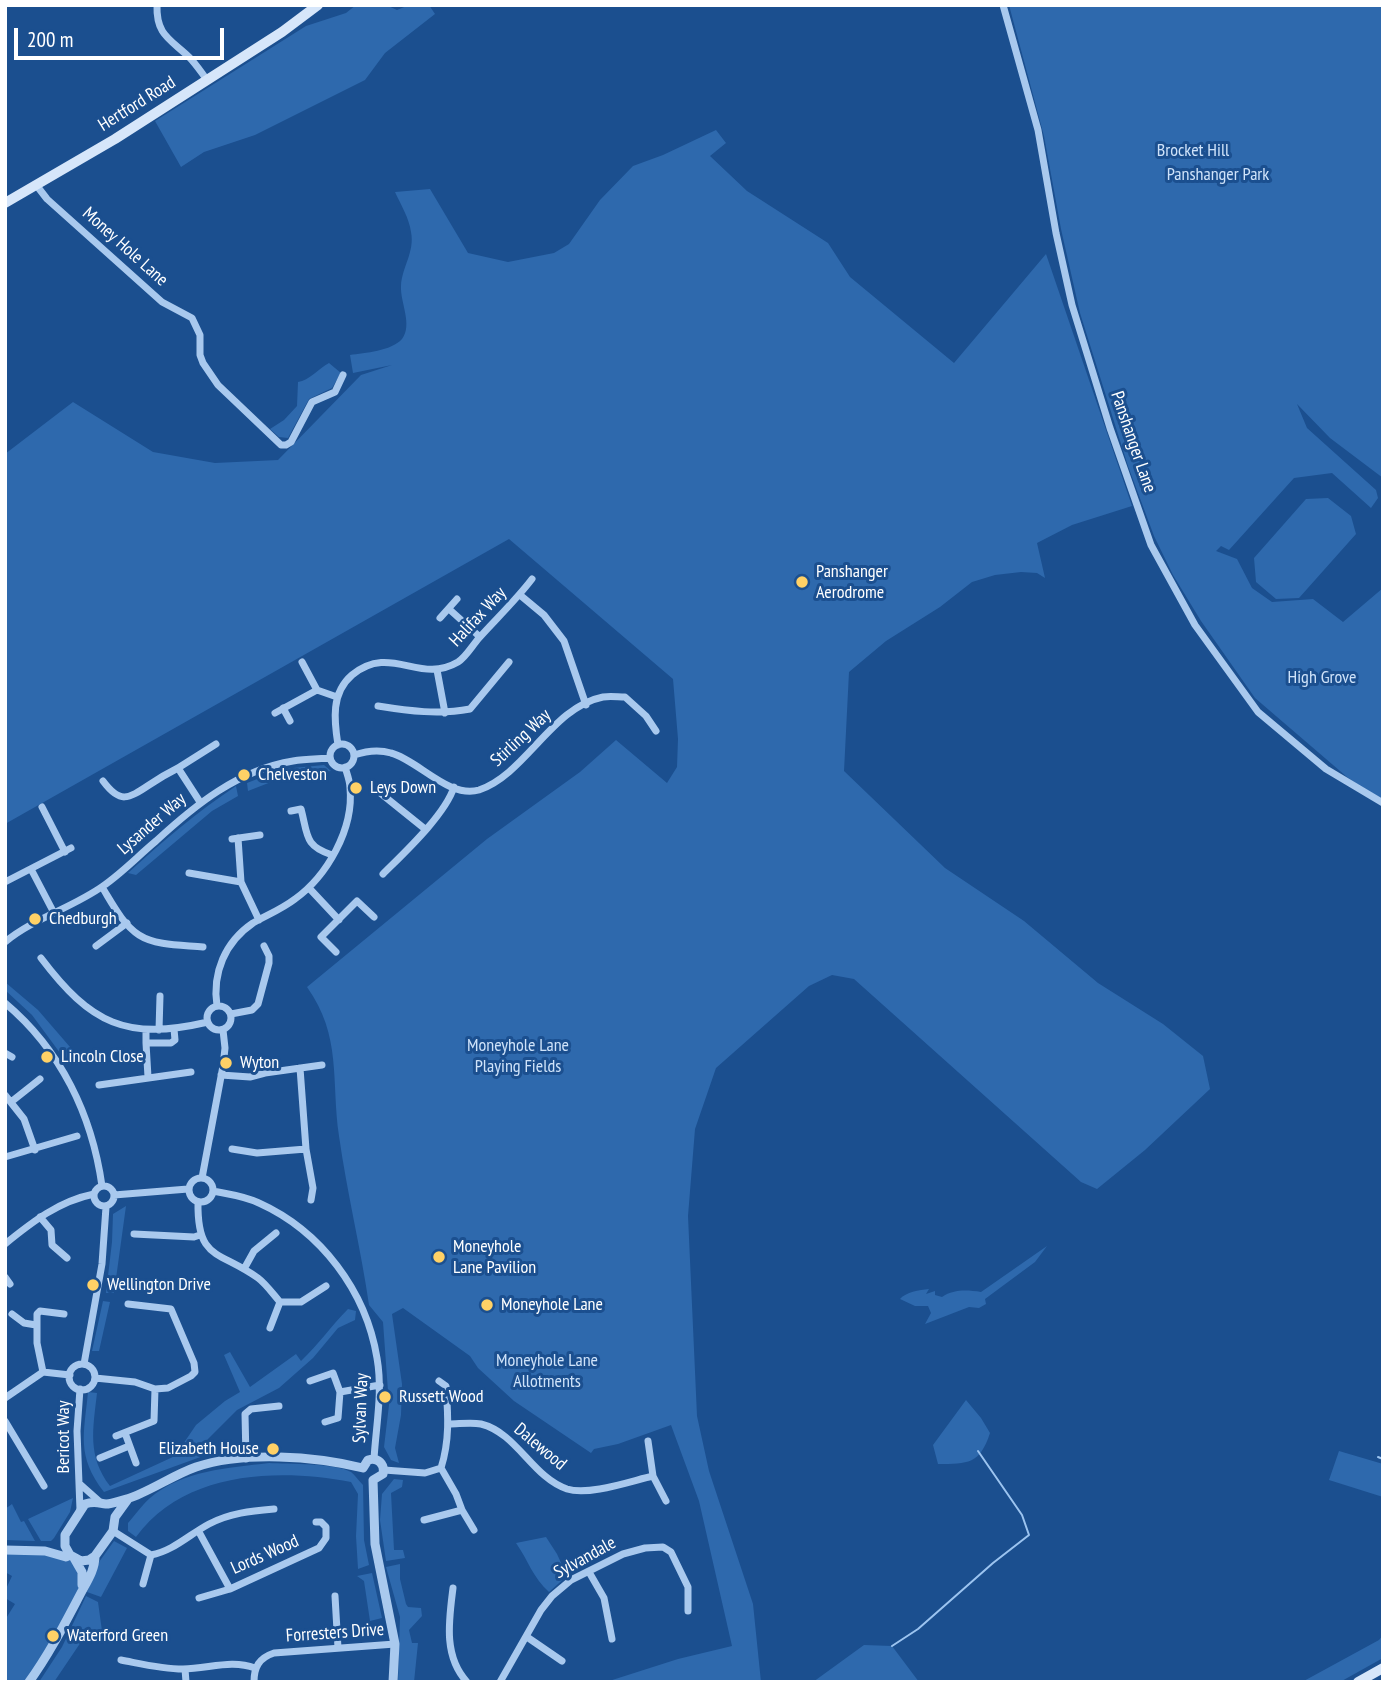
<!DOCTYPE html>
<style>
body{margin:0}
#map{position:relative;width:1388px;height:1687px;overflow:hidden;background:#1b4f8f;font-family:"PT Sans Narrow",sans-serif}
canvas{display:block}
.frame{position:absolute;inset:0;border:7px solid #fff;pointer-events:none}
.scale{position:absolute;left:14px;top:28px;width:210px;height:32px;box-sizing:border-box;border:4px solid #fff;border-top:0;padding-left:9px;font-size:21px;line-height:24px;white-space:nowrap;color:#fff;-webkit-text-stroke:5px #1b4f8f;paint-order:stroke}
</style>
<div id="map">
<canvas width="1388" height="1687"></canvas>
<div class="frame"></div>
<div class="scale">200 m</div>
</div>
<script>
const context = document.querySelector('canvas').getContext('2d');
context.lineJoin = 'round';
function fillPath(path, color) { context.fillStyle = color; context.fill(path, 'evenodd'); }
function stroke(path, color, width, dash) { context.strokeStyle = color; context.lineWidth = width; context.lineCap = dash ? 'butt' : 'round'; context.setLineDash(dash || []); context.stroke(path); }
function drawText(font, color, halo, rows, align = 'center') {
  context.font = font + ' "PT Sans Narrow",sans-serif'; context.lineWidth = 6; context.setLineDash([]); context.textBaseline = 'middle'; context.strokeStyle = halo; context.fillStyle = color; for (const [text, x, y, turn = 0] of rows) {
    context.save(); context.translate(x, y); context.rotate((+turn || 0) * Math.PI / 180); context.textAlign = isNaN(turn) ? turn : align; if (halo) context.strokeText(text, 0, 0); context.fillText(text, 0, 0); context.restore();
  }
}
fillPath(new Path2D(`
 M356,5H386L397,10L409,5H429L435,14L385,53L365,80L255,135L204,152L181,167L155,121L306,26L346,13Z
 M1009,5H1383V478L1330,438L1297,404L1307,428L1376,490L1378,498L1371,508L1332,473L1294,478L1229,550L1221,546L1216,551L1237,559L1252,588L1272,602L1313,599L1343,622L1383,588V802L1347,777L1255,698L1201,621L1173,575L1154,536L1128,466L1080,313L1061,229L1044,136Z
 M716,130L726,143L710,156L747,191L828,243L850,277L954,363L1046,254L1132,506L1072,525L1037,543L1045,578L1037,573L1021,572L995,575L972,582L940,607L886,641L849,672L844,771L945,868L1024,921L1098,983L1163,1024L1203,1056L1210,1089L1145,1150L1097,1189L1081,1182L854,979L832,975L809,986L716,1068L695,1129L688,1216L697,1416L709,1471L753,1604L761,1682H606L678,1659L732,1646L699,1501L671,1425L618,1444L594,1449L591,1453L514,1401L478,1368L470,1356L403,1308L392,1314L402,1384L401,1415L395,1448L399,1463L391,1460L384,1447L389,1405L383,1322L369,1305C361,1249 347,1193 339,1136C331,1080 342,1036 307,987L487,839L580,772L616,740L667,783L677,767L678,739L673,679L509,539L5,824V454L73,402L153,452L215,463L278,460L361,375L392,365L353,373L350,355C365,353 391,351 402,339C413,325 400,302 401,286C402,267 415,252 411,232C409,218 401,205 395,192L430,189L468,253L508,262L554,253L569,244L600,200L633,166L663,155Z
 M329,363L341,373L332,388L309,399L288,438L279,437L270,429L284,420L297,406L298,382C309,381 319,368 329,363Z
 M1328,498L1351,516L1356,534L1299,598L1276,599L1256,582L1254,558L1306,499Z
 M324,765L331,771L289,775L248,791L247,783L283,769Z
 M236,786L238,796L212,811L136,875L128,873C163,841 197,812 236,786Z
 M5,982L38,1010L70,1047L90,1062L73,1063L63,1057L32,1015L5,990Z
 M126,1206L114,1293H106L112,1242L113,1214Z
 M1047,1246L1035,1262L985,1299L986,1304L979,1308L969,1307L925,1324L931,1313L928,1306H915L900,1299C906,1292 919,1290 929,1289L926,1294L935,1291V1295L942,1297C954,1289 967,1290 981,1292Z
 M103,1301L110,1302L99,1351H92Z
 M348,1309L356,1311L355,1320L338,1328L313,1358L279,1388L237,1410L208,1439L205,1445L206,1455L104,1492C76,1456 84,1434 88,1392L97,1393C93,1429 87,1456 110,1486L175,1456L196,1425L225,1401L240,1392L224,1355L230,1352L250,1387L296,1354L301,1361C318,1345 331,1326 348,1309Z
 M966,1400L981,1418L990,1433C980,1464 968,1464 938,1464L933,1445Z
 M1339,1451L1383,1464V1497L1329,1480Z
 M269,1463C288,1464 335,1463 351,1472C355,1475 359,1481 363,1485L364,1540L369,1565L358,1569L356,1536L358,1494L351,1482C278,1468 184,1471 136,1537L128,1531V1523C135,1515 142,1505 150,1498C183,1470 228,1468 269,1463Z
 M394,1479L403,1480L402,1487L391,1493L394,1550H403L405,1558L386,1561L380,1520L382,1494Z
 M73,1498L70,1512L54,1538L51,1541H41L28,1519Z
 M12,1504L21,1522L24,1521L35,1541L5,1540V1509Z
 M546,1537L557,1554L567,1576L549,1592C533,1578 528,1560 516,1543Z
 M114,1541L127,1548L101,1597L87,1592L99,1562Z
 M5,1550L74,1558L82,1591L29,1682H5V1620L15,1604L5,1598V1591L12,1576L5,1572Z
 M400,1564V1579L406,1604L408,1607L421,1608L422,1616L409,1630L412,1643H418L414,1682H398L400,1617L386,1567Z
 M372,1573L382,1618L370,1621L364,1581L357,1576Z
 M86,1596L98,1602L102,1631L81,1642L54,1682H39L62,1647Z
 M1383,1635V1658L1340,1682H1302L1379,1640Z
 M864,1645L892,1646L919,1682H813Z`), '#2e69ad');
stroke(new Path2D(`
 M1378,1457L1383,1459
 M892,1646L918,1629L993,1563L1029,1535L1022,1515L978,1451`), '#9cc4f0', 2);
stroke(new Path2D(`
 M157,5C156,35 170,39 189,57C196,64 201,72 207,80
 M1003,5L1038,130L1056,233L1072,305L1110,428L1151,545L1195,625L1258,712L1326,769L1383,803
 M37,186L47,199L162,302L192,318L200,335V355L203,363L218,385L281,445H286L291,442L312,402L335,392L343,375
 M520,595L544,615L564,641L586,705
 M449,609L480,637
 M440,618L457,599
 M302,662L317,690
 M437,670L445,713
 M378,706C409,711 439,715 470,709L509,662
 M283,708L290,721
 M275,713L317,690L337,697
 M330 756a12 12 0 1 1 24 0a12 12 0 1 1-24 0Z
 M338,745C334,720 331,693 352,675C391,643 419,685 458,662C466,657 472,646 479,638C497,618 516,600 532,579
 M354,755C366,751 378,749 391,753C418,760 449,799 479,790C526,774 552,707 603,697C610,696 618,697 625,697L646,716L656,731
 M178,768L216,744
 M103,781C120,804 128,799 149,785C158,779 168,773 178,768L200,802
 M379,792L425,829
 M42,807L65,852
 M291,811L301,809C308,835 304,846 332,855
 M238,838L241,882L259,920
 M232,839L260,835
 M31,869L54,913
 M189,873L241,882
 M383,874C404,853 445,815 454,787
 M5,882L71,848
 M102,887C112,903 123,925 139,935C156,946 183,945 203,947
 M309,888L339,920
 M5,942C34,918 72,908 103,886C122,873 138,856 156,841C195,805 238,770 293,761C305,759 318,759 330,758
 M96,946L127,923
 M336,952L321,937L357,901L374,917
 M41,958C91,1024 126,1041 208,1022
 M5,1003C61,1050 92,1115 102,1186
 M217,1006C212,973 225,942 253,923C267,915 282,909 295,899C327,876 354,829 350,788C350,781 347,774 345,767
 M207 1018a12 12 0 1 1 24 0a12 12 0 1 1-24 0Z
 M231,1014L252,1010L258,1004L269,963V956L264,946
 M159,1030L160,996
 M146,1031V1043H171L175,1040L174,1029
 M146,1043L148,1077
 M5,1053L12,1057
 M300,1068L306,1149L313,1188L311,1200
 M221,1075L250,1077L265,1073L322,1065
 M99,1085L191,1072
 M5,1095L24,1119L35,1150
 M11,1102L40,1079
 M232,1149L257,1153L306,1149
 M5,1157L77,1136
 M189 1190a12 12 0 1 1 24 0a12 12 0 1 1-24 0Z
 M202,1178L223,1066L225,1048L223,1030
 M94 1196a10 10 0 1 1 20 0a10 10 0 1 1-20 0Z
 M213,1191C228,1194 245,1196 259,1203C321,1231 366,1291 377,1358C383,1392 376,1425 374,1459
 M114,1195L188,1189
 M198,1202C197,1261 219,1250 258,1278C266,1284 273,1294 280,1302H301L326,1286
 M40,1217L51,1230L52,1245L67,1258
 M134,1234L194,1237L200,1235
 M5,1244C32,1222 59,1201 94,1194
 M244,1269L254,1251L276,1233
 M5,1277L10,1284
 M12,1314L24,1323L36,1325
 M270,1328L280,1302
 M84,1364L102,1264L106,1207
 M69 1377a13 13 0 1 1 26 0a13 13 0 1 1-26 0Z
 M43,1372L37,1343V1314L40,1311L64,1314
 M95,1378L135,1382L155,1389L168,1388L191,1376L195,1372L194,1363L171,1309L128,1304
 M310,1381L333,1373L340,1392L338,1418L325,1422
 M80,1389L77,1431L80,1510
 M340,1392L380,1385
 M5,1398L43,1372L70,1375
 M5,1421L44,1486
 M449,1424C459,1424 471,1422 481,1424C517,1433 532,1477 567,1489C589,1496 631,1481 653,1476L648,1441
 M125,1433L136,1463
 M116,1436L154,1421L155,1389
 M100,1458L129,1446
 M246,1459L245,1414L251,1409L279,1406
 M384,1470L425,1473L441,1468C450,1440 448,1414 446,1386L439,1381
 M653,1476L666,1501
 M81,1485L99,1501
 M462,1510L474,1530
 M424,1520L462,1510L456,1494L441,1468
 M113,1531L151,1555C173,1551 190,1534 209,1524C230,1513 251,1511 274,1509
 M199,1532L230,1589
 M589,1572L604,1598L612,1639
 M143,1584L151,1555
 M453,1588C449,1620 443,1656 467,1682
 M335,1596L338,1648
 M199,1598L230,1589L319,1548L326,1538V1527L321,1522H316
 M527,1637L562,1661
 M121,1660C142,1664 162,1669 183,1669C208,1669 231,1659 255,1668
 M185,1669L186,1682
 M254,1682C254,1667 259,1658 274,1653L395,1644
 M500,1682L541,1610L552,1596L571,1580L623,1554L645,1548L663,1547L671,1552L688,1587V1611`), '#a9c9ee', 7);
stroke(new Path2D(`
 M363,1468L368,1460C378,1457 385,1464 383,1474L373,1480
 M373,1480L375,1544L395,1644L393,1682
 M128,1499L115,1517L113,1531L95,1556L89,1560L81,1561L70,1555L65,1546V1535L85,1504C94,1501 98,1503 106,1504C112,1504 122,1500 127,1499C149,1492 173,1475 196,1467C244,1451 314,1456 363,1468
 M5,1550L45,1551L66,1557L70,1555
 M74,1558L82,1572V1585
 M29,1682C50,1653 65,1623 82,1591C88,1580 95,1569 95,1556`), '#a9c9ee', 9);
stroke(new Path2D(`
 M5,203L115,139L282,32L318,5
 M1358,1682L1383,1668`), '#d6e6fa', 10);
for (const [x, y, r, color] of [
 [802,582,7,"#ffd166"],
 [244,775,7,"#ffd166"],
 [356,788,7,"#ffd166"],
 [35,919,7,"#ffd166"],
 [47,1057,7,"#ffd166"],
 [226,1063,7,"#ffd166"],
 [439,1257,7,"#ffd166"],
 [93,1285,7,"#ffd166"],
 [487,1305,7,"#ffd166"],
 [385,1397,7,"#ffd166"],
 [273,1449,7,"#ffd166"],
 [53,1636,7,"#ffd166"]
]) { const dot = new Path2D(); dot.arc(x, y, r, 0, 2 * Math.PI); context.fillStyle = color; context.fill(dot); stroke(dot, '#1b4f8f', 2.5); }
drawText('18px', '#fff', '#1b4f8f', [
 ["Hertford Road",137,104,-32],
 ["Money Hole Lane",125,247,42],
 ["Panshanger Lane",1133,442,71],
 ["Halifax Way",478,617,-47],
 ["Stirling Way",521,738,-43],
 ["Lysander Way",152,824,-41],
 ["Sylvan Way",361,1408,-88],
 ["Bericot Way",64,1437,-90],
 ["Dalewood",540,1447,40],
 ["Lords Wood",265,1555,-24],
 ["Sylvandale",585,1558,-29],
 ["Forresters Drive",335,1633,-4]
]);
drawText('18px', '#cfe3fa', '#1b4f8f', [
 ["Brocket Hill",1193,151],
 ["Panshanger Park",1218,175],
 ["High Grove",1322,678],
 ["Moneyhole Lane",518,1046],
 ["Playing Fields",518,1067],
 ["Moneyhole Lane",547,1361],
 ["Allotments",547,1382]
]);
drawText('18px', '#fff', '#1b4f8f', [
 ["Panshanger",816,572],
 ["Aerodrome",816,593],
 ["Chelveston",258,775],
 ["Leys Down",370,788],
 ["Chedburgh",49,919],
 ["Lincoln Close",61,1057],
 ["Wyton",240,1063],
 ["Moneyhole",453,1247],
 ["Lane Pavilion",453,1268],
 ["Wellington Drive",107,1285],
 ["Moneyhole Lane",501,1305],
 ["Russett Wood",399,1397],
 ["Elizabeth House",259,1449,"right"],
 ["Waterford Green",67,1636]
], 'left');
</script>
